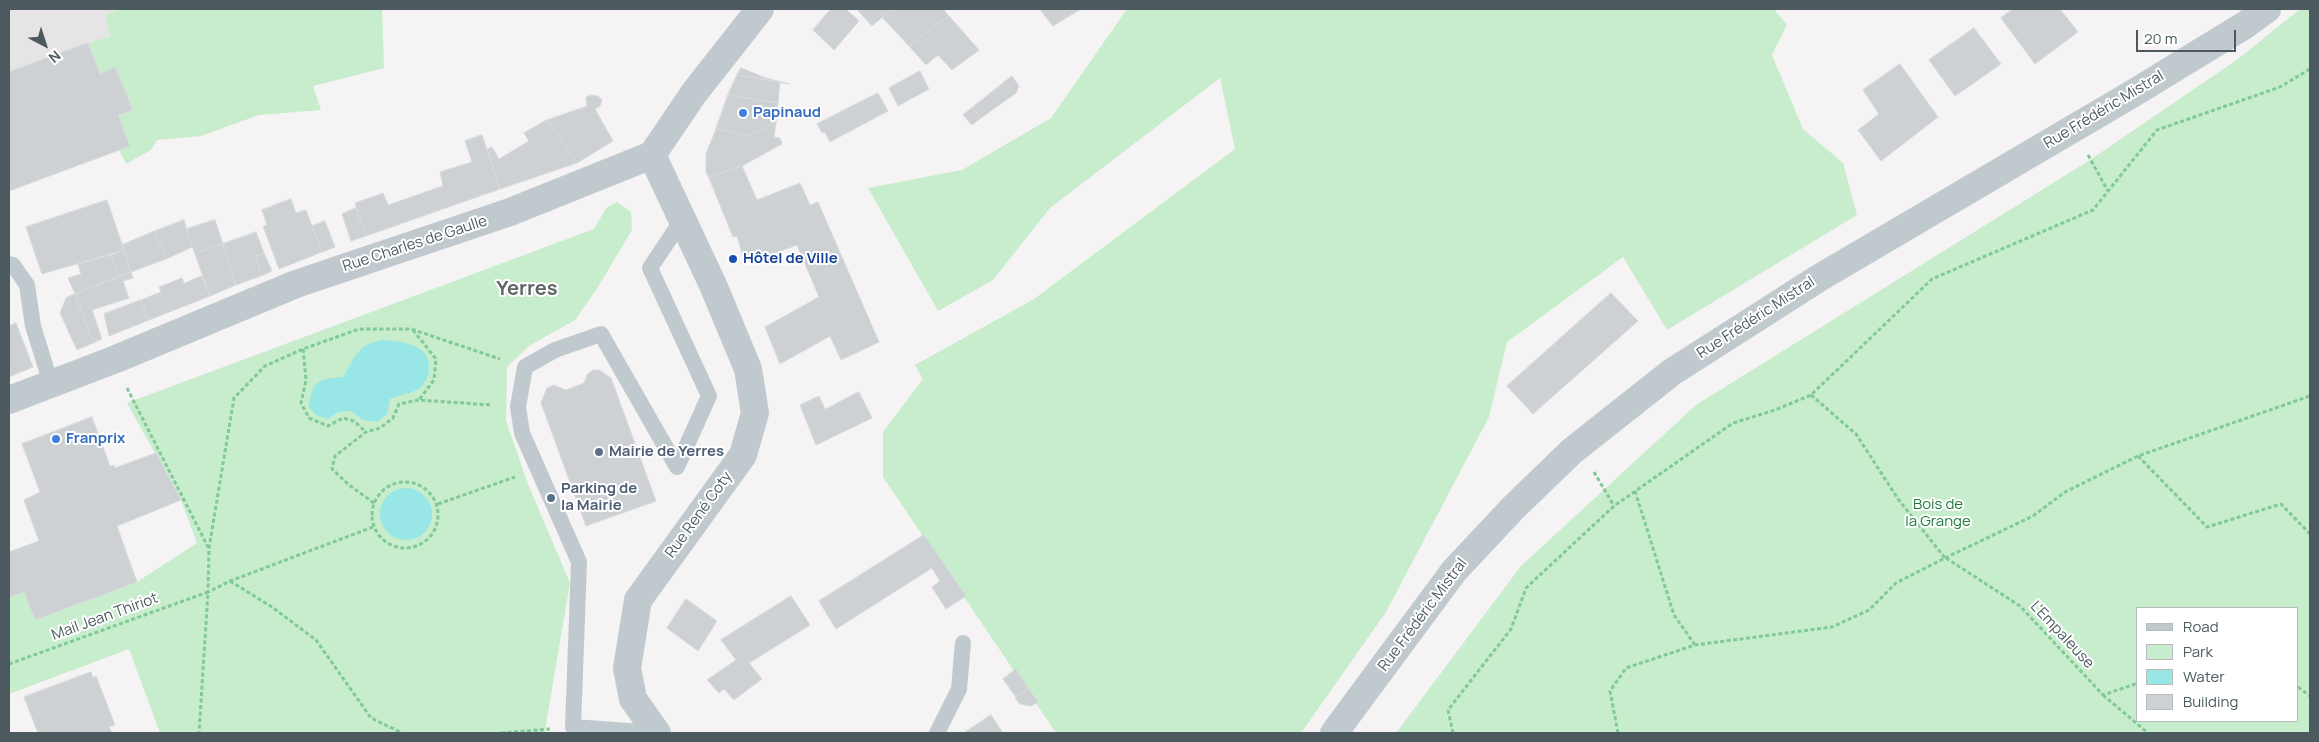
<!DOCTYPE html>
<meta charset="utf-8">
<style>
body{margin:0}
#map{position:relative;width:2319px;height:742px;overflow:hidden;background:#f5f3f3;font-family:Manrope,sans-serif}
canvas{display:block}
.frame{position:absolute;inset:0;border:10px solid #4c5a5f;pointer-events:none}
.legend{position:absolute;left:2136px;top:607px;width:162px;height:115px;box-sizing:border-box;background:#fff;border:1px solid #b7bdbf;margin:0;padding:6px 9px;list-style:none;font-size:15px;color:#4c5a5f}
.legend li{display:flex;align-items:center;gap:10px;height:25px}
.legend b{width:25px;border:1px solid #b7bdbf}
.north{position:absolute;left:20px;top:20px;width:50px;height:50px;-webkit-text-stroke:4px #fff;paint-order:stroke;rotate:140deg;font-size:14px;font-weight:700;line-height:20px;text-align:center;color:#4c5a5f}
.north::after{content:'';display:block;margin:auto;width:18px;height:22px;background:#4c5a5f;clip-path:polygon(50% 0,100% 100%,50% 72%,0 100%)}
.scale{position:absolute;left:2136px;top:30px;width:100px;height:22px;box-sizing:border-box;border:2px solid #4c5a5f;border-top:0;padding-left:6px;font-size:15px;line-height:18px;white-space:nowrap;color:#4c5a5f;-webkit-text-stroke:4px #fff;paint-order:stroke}
</style>
<div id="map">
<canvas width="2319" height="742"></canvas>
<div class="frame"></div>
<ul class="legend">
<li><b style="height:6px;background:#c0cace"></b>Road</li>
<li><b style="height:14px;background:#c7edcd"></b>Park</li>
<li><b style="height:14px;background:#98e6e6"></b>Water</li>
<li><b style="height:14px;background:#cdd1d4"></b>Building</li>
</ul>
<div class="north">N</div>
<div class="scale">20 m</div>
</div>
<script>
const context = document.querySelector('canvas').getContext('2d');
context.lineJoin = 'round';
function fillPath(path, color) { context.fillStyle = color; context.fill(path, 'evenodd'); }
function stroke(path, color, width, dash) { context.strokeStyle = color; context.lineWidth = width; context.lineCap = dash ? 'butt' : 'round'; context.setLineDash(dash || []); context.stroke(path); }
function drawText(font, color, halo, rows, align = 'center') {
  context.font = font + ' Manrope,sans-serif'; context.lineWidth = 4; context.setLineDash([]); context.textBaseline = 'middle'; context.strokeStyle = halo; context.fillStyle = color; for (const [text, x, y, turn = 0] of rows) {
    context.save(); context.translate(x, y); context.rotate((+turn || 0) * Math.PI / 180); context.textAlign = isNaN(turn) ? turn : align; if (halo) context.strokeText(text, 0, 0); context.fillText(text, 0, 0); context.restore();
  }
}
fillPath(new Path2D(`
 M9,9H120L105,15L112,36L9,72Z`), '#e6e4e5');
fillPath(new Path2D(`
 M120,9H382L384,68L313,86L321,110L259,115L201,136L157,140L151,150L126,164L119,150L130,146L118,115L133,110L115,68L100,74L88,43L111,36L105,15Z
 M1127,9H1774L1787,25L1772,55L1803,129L1843,163L1857,215L1667,330L1623,257L1507,342L1489,417L1386,612L1301,733H1056L883,477V432L923,379L915,365L1034,299L1235,149L1220,78L1050,208L993,280L938,311L868,188L962,170L1051,118Z
 M2300,9H2310V733H1396L1521,566L1696,405L2090,160L2238,59ZM2298,608V721H2138V608Z
 M617,202L631,212L632,230L598,287L575,320L529,346L507,367L506,421L528,484L570,583L545,730L547,733H160L129,649L9,694V597L24,592L35,620L137,582L197,543L181,500L127,403L594,229L606,208Z`), '#c7edcd');
fillPath(new Path2D(`
 M384,340C405,342 432,345 429,371C428,378 423,387 417,390C409,394 399,395 390,399L387,414L377,422L363,420L351,411L338,412L328,419L316,415L309,407C312,380 318,379 343,377C356,356 357,344 384,340Z
 M380 514a26 26 0 1 1 52 0a26 26 0 1 1-52 0Z`), '#98e6e6');
const building = new Path2D(`
 M831,9H846L859,21L834,50L813,30Z
 M857,9H892L872,26Z
 M892,9H943L949,16L909,46L882,17Z
 M1040,9H1081L1053,26Z
 M2013,9H2060L2078,32L2035,64L2001,18Z
 M949,16L979,50L952,70L938,55L926,65L909,46Z
 M1974,28L2001,64L1955,96L1929,60Z
 M88,43L100,74L115,67L133,110L118,115L130,146L9,191V72Z
 M1900,64L1938,117L1881,161L1858,130L1879,114L1863,90Z
 M741,68L766,78L789,84L737,75Z
 M920,71L929,89L898,106L889,88Z
 M737,75L780,82L778,103L728,95Z
 M1012,76L1019,86L1016,93L981,118L972,108Z
 M878,93L888,111L830,142L825,132L822,133L817,124Z
 M590,95L598,96L602,100L600,106L595,109L613,141L577,163L547,120L587,106L586,98Z
 M728,95L778,103L776,122L749,136L716,129Z
 M972,108L981,118L972,125L963,115Z
 M547,120L577,163L500,189L487,149L492,147L499,159L529,141L524,133Z
 M776,122L774,137L780,138L782,144L742,166L709,178L706,172V154L716,129L749,136Z
 M482,135L500,189L366,236L355,203L383,193L388,205L443,186L440,172L472,162L465,141Z
 M742,166L757,200L800,183L810,205L818,202L879,342L841,360L830,336L780,364L765,327L819,297L797,245L754,261L743,257L737,236L733,237L709,178Z
 M291,199L296,213L306,210L322,252L279,269L263,226L267,225L262,210Z
 M107,200L124,250L42,274L26,227Z
 M356,208L366,236L351,241L342,214Z
 M184,220L192,247L166,259L155,231Z
 M215,220L223,244L195,254L186,229Z
 M325,221L335,247L322,252L312,226Z
 M155,231L166,259L131,272L122,245Z
 M256,232L264,253L256,256L261,276L236,285L223,244Z
 M223,244L236,285L210,296L195,254Z
 M124,250L131,272L119,277L111,255Z
 M264,253L272,271L261,276L256,256Z
 M111,255L119,277L75,294L68,278L81,274L78,264Z
 M131,272L133,278L123,281L129,298L92,310L102,339L93,343L75,294Z
 M202,276L210,296L149,320L141,300L161,292L159,287L182,278L184,283Z
 M1611,293L1638,321L1533,414L1507,386Z
 M75,294L93,343L77,350L60,313L66,298Z
 M141,300L149,320L109,336L104,314Z
 M16,323L33,367L9,377V326Z
 M593,370H599L611,378L656,501L586,526L541,403L547,388L554,385L566,390L584,383L587,375Z
 M859,392L872,418L816,445L800,405L819,396L825,409Z
 M92,417L110,466L114,465L115,468L156,453L181,500L117,526L137,582L35,620L24,592L9,597V552L39,541L24,500L40,492L22,444Z
 M924,535L966,596L946,609L932,587L940,581L932,568L836,629L819,601Z
 M791,596L810,625L749,663L762,679L734,700L724,689L719,693L707,680L736,660L721,640Z
 M686,599L717,621L698,651L667,628Z
 M1016,669L1029,689L1016,697L1003,679Z
 M91,672L93,678L96,676L115,725L109,727L112,733H38L24,697Z
 M1029,689L1038,702L1031,706L1020,704L1015,698Z
 M991,715L1003,733H964Z`);
fillPath(building, '#cdd1d4');
stroke(building, '#d7dadd', 1);
stroke(new Path2D(`
 M2088,155L2108,191
 M413,330L436,359L434,380L419,400
 M303,349L306,380L301,403L309,418L328,426L343,418L354,421L366,432
 M127,388L208,547
 M2138,456L2207,527L2281,504L2310,534
 M1594,472L1614,506
 M372 515a33 33 0 1 1 66 0a33 33 0 1 1-66 0Z
 M1635,491L1674,615L1695,645
 M374,503L349,485L332,469L335,456L366,432L380,428L393,418L399,404L418,400L492,405
 M438,504L515,477
 M373,527L230,581L208,592L209,548L234,398L265,366L303,349L359,329H411L500,359
 M1945,558L2033,516L2065,492L2138,456L2310,396
 M1946,558L2020,606L2103,695L2138,683
 M230,581L272,607L316,640L371,718L402,733
 M9,664L208,592L199,733
 M2298,687L2310,696
 M2103,695L2148,733
 M501,733L550,729
 M1453,733L1448,710L1511,629L1526,588L1614,506L1733,423L1775,410L1811,395L1932,279L2093,210L2157,130L2280,87L2310,69
 M1618,733L1610,691L1626,668L1695,645L1832,627L1869,610L1896,583L1945,558L1898,499L1856,434L1811,395`), '#81c996', 3, [4, 2.5]);
stroke(new Path2D(`
 M9,264L13,265L27,285L33,326L51,384
 M656,733L573,727L579,562L522,433L518,407L525,367L555,350L601,334L677,467L709,396L650,268L682,220
 M937,733L959,689L963,643`), '#c0cace', 16);
stroke(new Path2D(`
 M652,155L713,285L748,369L755,413L743,455L638,600L627,668L633,699L657,733
 M9,400L116,359L296,284L510,212L652,155L694,93L760,9
 M1334,733L1454,571L1513,508L1572,451L1672,372L1819,278L2132,94L2245,25L2267,9`), '#c0cace', 28);
for (const [x, y, r, color] of [
 [743,113,5,"#3f7fe0"],
 [733,259,5,"#1a4fb4"],
 [56,439,5,"#3f7fe0"],
 [599,452,5,"#5c6f8a"],
 [551,498,5,"#5c6f8a"]
]) { const dot = new Path2D(); dot.arc(x, y, r, 0, 2 * Math.PI); context.fillStyle = color; context.fill(dot); stroke(dot, '#fff', 2); }
drawText('15px', '#4c5a5f', '#fff', [
 ["Rue Frédéric Mistral",2104,110,-31],
 ["Rue Charles de Gaulle",415,244,-18],
 ["Rue Frédéric Mistral",1756,318,-33],
 ["Rue René Coty",699,515,-54],
 ["Rue Frédéric Mistral",1423,615,-53],
 ["Mail Jean Thiriot",105,617,-20],
 ["L'Empaleuse",2062,635,47]
]);
drawText('bold 15px', '#366cbe', '#fff', [
 ["Papinaud",753,113],
 ["Franprix",66,439]
], 'left');
drawText('bold 15px', '#164399', '#fff', [
 ["Hôtel de Ville",743,259]
], 'left');
drawText('bold 15px', '#4e5e75', '#fff', [
 ["Mairie de Yerres",609,452],
 ["Parking de",561,489],
 ["la Mairie",561,506]
], 'left');
drawText('15px', '#207c3b', '#fff', [
 ["Bois de",1938,505],
 ["la Grange",1938,522]
]);
drawText('bold 20px', '#606567', '#fff', [
 ["Yerres",527,289]
]);
</script>
